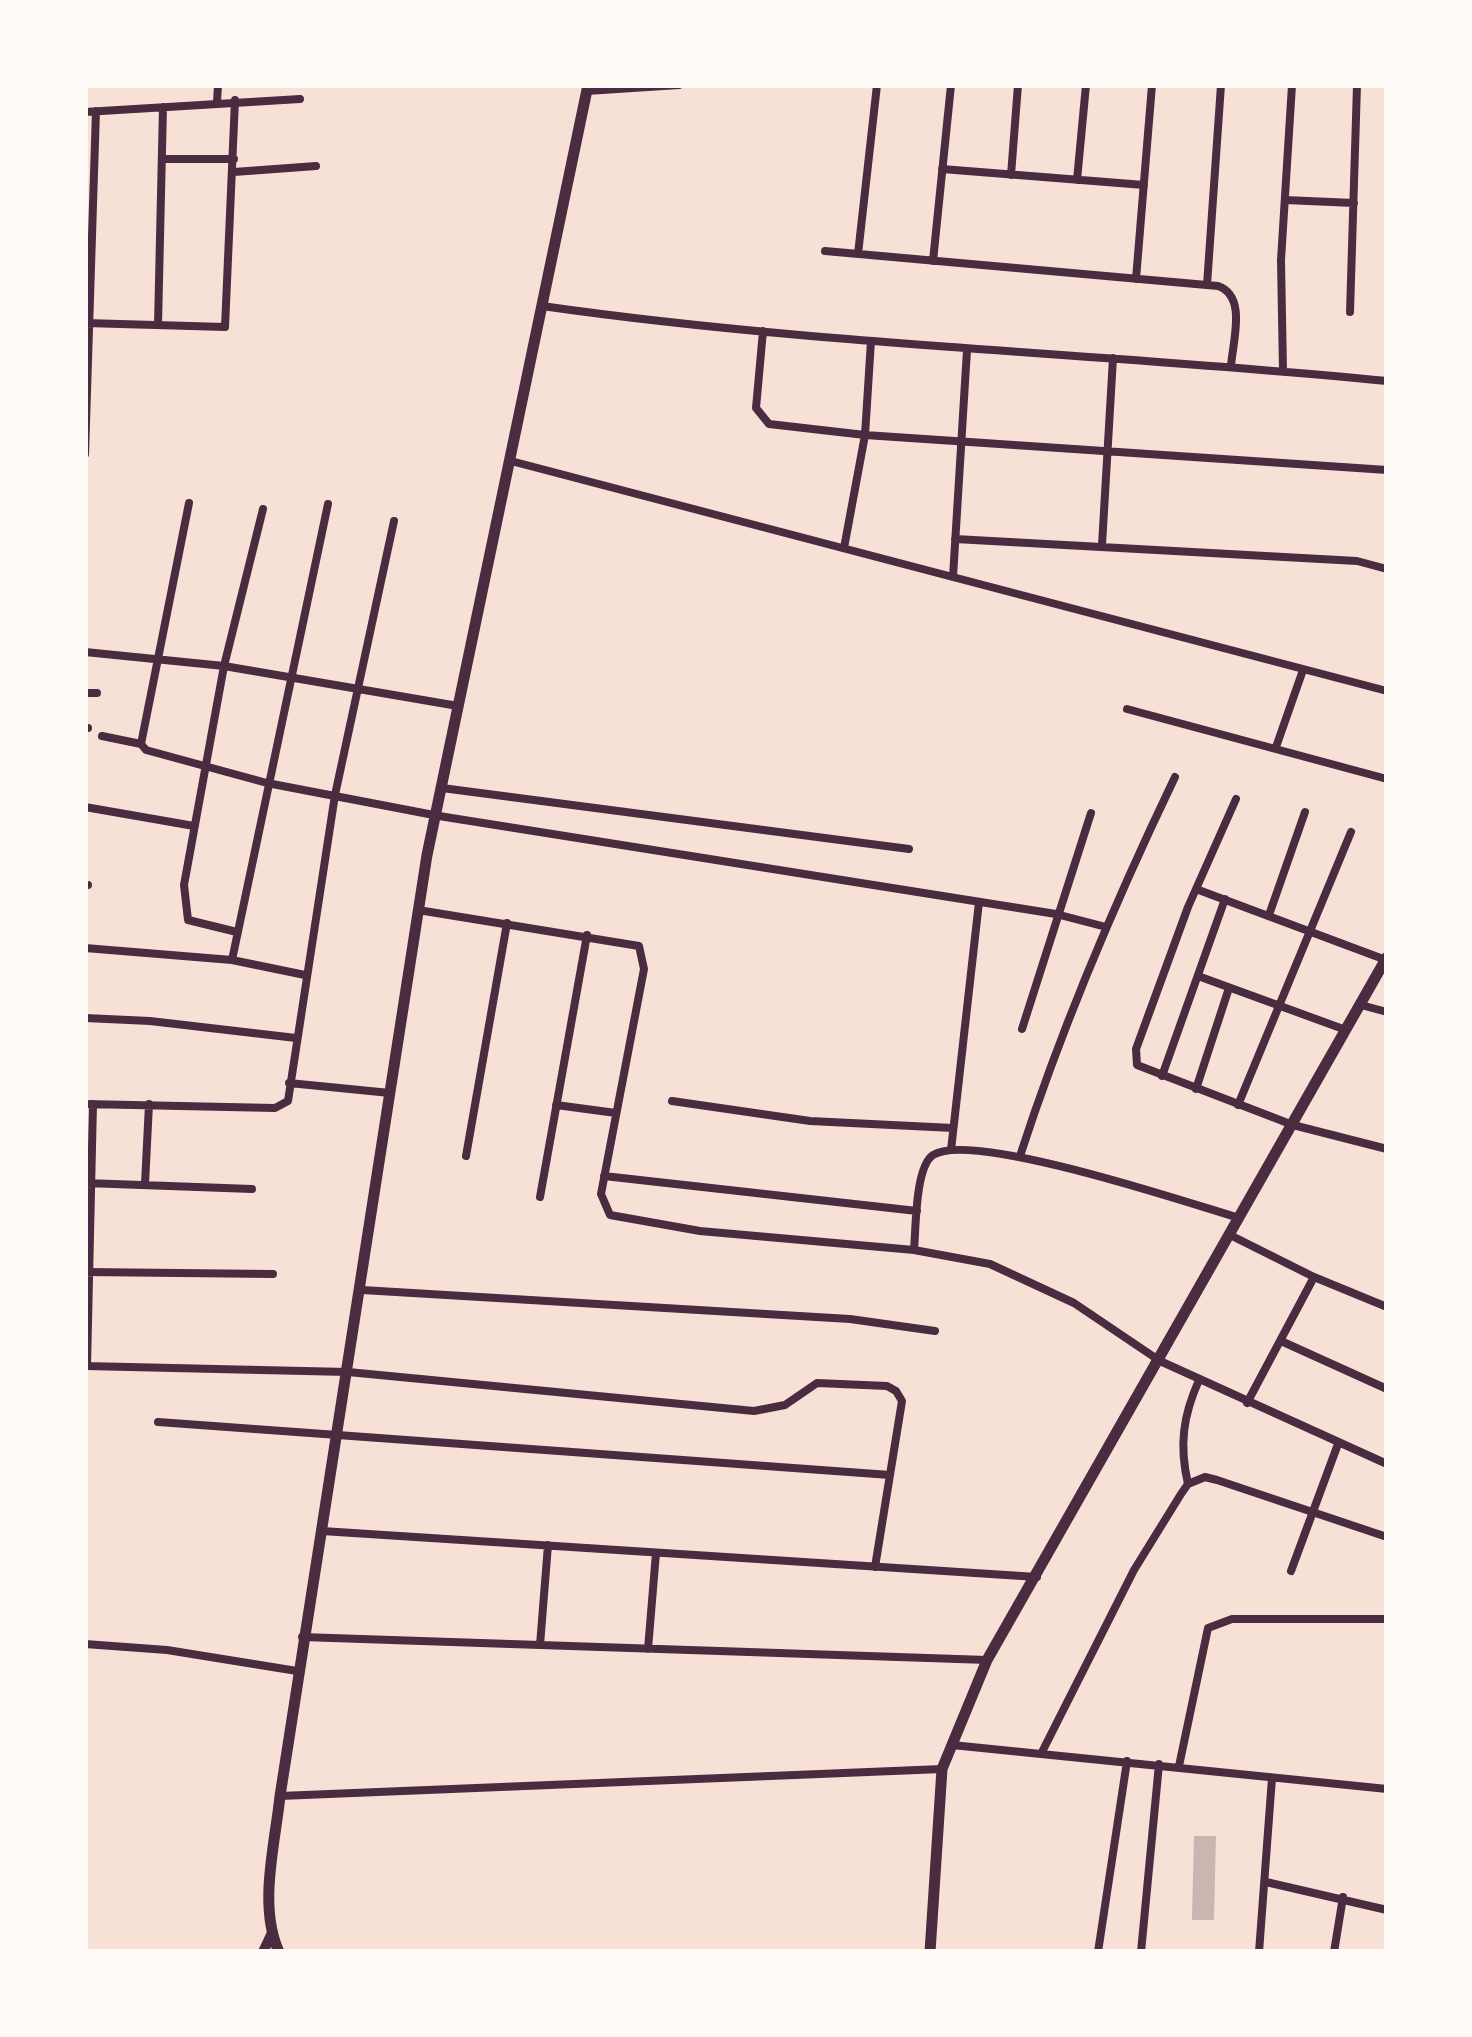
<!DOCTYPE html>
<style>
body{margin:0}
#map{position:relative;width:1472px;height:2037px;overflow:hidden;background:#f7e1d7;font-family:"Space Grotesk",sans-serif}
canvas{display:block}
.frame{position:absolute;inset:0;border:88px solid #fffaf5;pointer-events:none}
</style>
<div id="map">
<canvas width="1472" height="2037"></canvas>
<div class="frame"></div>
</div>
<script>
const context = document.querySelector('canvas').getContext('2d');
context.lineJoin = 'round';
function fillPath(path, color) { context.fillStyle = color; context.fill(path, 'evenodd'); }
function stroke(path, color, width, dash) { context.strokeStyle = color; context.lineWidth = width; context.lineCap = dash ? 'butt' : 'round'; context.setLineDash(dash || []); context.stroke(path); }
fillPath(new Path2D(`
 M1194,1836H1216L1214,1920H1192Z`), '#ccb4b1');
stroke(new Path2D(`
 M587,91L679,85
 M217,102L218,85
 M85,112L300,99
 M162,159H234
 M942,169L1144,185
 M234,172L316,166
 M1011,175L1018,85
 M1077,180L1086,85
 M1285,200L1354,203
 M825,251L1218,286C1247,296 1233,340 1231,366
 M858,254L877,85
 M933,261L951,85
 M1136,279L1152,85
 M1207,285L1221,85
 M542,306C822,346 1105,353 1387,381
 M1350,312L1357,85
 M85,323L225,327L235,100
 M158,325L163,107
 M763,331L756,408L769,424L865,435L1387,470
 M1283,371L1281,260L1292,85
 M85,454L96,111
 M511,461L1387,691
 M189,503L141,744L146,750L267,783L439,816L1056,914L1106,927
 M955,539L1357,561L1387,569
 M1102,545L1113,358
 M844,548L865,435L871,341
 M953,577L967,350
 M85,652L224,666L458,706
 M85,693H97
 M1127,709L1387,779
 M85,728H88
 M102,736L141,744
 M1276,747L1303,670
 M442,788L909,849
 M1236,799L1188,907L1136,1049L1137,1065L1293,1125L1387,1149
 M85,807L194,826
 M85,885H88
 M1196,889L1386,960
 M418,910L639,946L644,969L601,1194L610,1215L700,1231L914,1250L990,1264L1074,1303L1160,1361L1387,1464
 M1269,915L1305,812
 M237,932L188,920L184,885L224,666L263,509
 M85,948L232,960L305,975
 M232,960L328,504
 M1198,976L1346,1030
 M1361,1005L1387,1012
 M85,1018L150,1021L296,1038
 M1022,1029L1091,813
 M1162,1076L1225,899
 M289,1083L390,1093
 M1196,1089L1229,988
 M672,1101L810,1121L953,1128
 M85,1104L275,1108L288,1101L335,795L394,521
 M556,1105L616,1113
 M1238,1105L1351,832
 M951,1150L979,902
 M466,1156L507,923
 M1020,1156C1062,1026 1116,900 1175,777
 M604,1176L917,1211
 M86,1183L252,1189
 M145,1184L149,1104
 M540,1197L587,935
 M1230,1235L1314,1277L1387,1307
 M914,1250C916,1229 915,1167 933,1155C971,1130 1189,1203 1239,1218
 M85,1272L273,1274
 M362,1290L850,1319L935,1331
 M1281,1341L1387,1389
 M85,1366L348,1372L754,1411L785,1405L817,1383L887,1386L896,1391L902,1401L875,1567
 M87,1366L93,1104
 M1247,1403L1314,1277
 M158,1422L890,1475
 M1188,1484C1179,1445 1183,1416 1199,1380
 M322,1531L1037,1577
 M1291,1571L1338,1444
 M302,1637L987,1660
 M85,1644L167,1650L297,1671
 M540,1645L548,1545
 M648,1649L656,1553
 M952,1745L1387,1789
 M1042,1752L1134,1570L1181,1494L1188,1484L1205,1477L1217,1480L1387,1537
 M1179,1766L1208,1628L1232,1619H1387
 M280,1796L942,1769
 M1266,1882L1387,1910
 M1098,1952L1127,1761
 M1141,1952L1159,1764
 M1259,1952L1272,1778
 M1334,1952L1343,1897`), '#4a2c40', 8);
stroke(new Path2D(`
 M263,1952L271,1935`), '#4a2c40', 10);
stroke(new Path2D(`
 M279,1952C258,1906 275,1845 280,1796L427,855L588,85
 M930,1952L942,1769L987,1660L1387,957`), '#4a2c40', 11);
</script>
